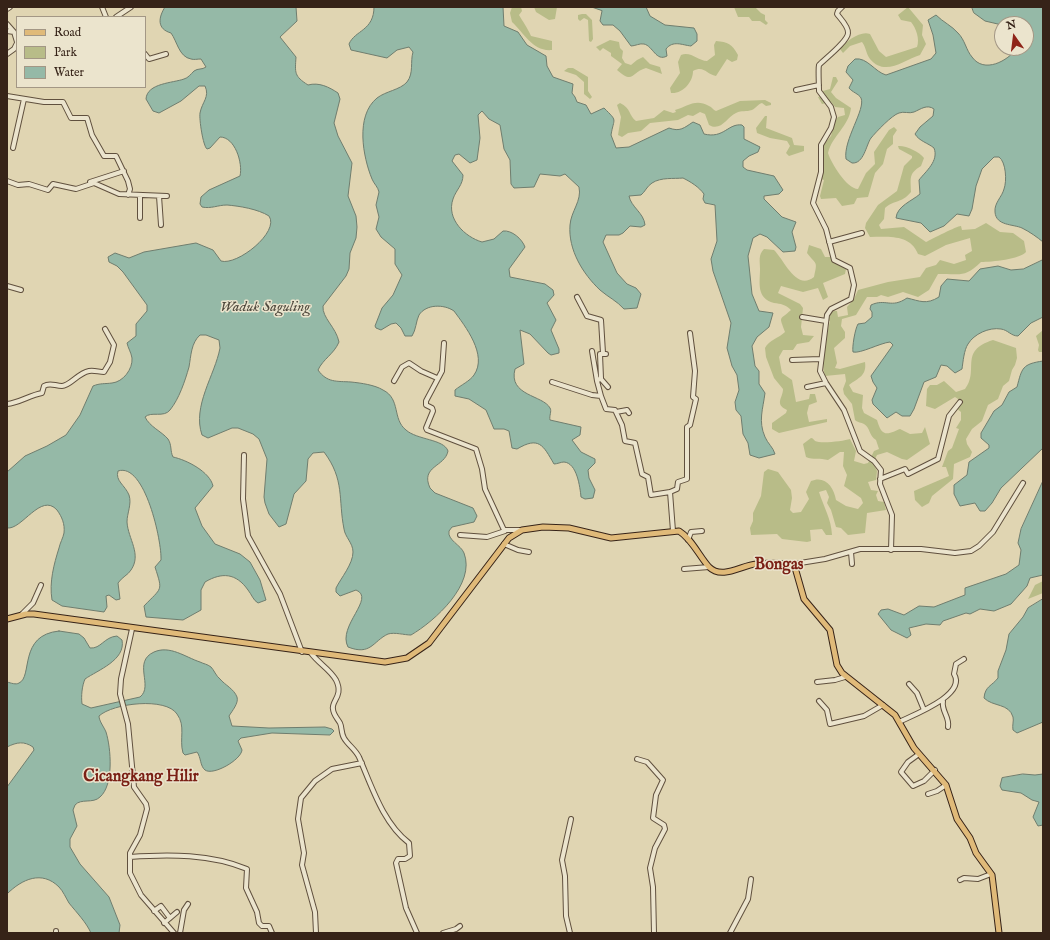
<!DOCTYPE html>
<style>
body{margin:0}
#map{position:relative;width:1050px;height:940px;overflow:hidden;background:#e0d5b2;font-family:"IM FELL English",serif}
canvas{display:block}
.frame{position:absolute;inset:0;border:8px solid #362318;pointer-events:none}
.legend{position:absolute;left:16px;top:16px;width:130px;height:72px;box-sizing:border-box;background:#ebe4cd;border:1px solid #a39785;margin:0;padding:5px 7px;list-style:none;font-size:12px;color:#362318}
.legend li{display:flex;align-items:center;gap:8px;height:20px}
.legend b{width:20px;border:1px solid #a39785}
.north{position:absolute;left:994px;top:16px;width:40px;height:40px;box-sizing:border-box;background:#ebe4cd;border:1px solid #a39785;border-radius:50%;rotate:346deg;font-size:11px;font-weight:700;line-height:16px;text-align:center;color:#362318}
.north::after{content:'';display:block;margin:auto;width:14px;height:18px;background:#8f2418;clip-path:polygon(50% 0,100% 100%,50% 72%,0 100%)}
</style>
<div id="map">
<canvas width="1050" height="940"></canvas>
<div class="frame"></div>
<ul class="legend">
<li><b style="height:5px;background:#e0ba79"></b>Road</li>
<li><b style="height:11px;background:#b8bc88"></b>Park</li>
<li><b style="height:11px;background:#95b9a7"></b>Water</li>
</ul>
<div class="north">N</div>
</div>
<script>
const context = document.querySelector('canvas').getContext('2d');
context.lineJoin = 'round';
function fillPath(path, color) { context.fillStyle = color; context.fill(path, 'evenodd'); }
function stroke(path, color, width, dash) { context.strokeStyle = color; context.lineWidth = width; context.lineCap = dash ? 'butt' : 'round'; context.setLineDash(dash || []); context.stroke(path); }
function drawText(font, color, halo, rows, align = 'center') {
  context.font = font + ' "IM FELL English",serif'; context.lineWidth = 3; context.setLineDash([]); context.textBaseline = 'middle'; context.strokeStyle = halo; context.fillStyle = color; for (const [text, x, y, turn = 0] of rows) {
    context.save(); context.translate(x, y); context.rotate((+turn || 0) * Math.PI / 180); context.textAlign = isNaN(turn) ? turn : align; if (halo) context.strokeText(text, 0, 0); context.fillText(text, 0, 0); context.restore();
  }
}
fillPath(new Path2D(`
 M512,7H521L522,11L519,15C523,22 527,27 531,36L552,41V50C533,52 524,33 512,22L510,13Z
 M534,7H557L555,19L549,20L536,12Z
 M734,7H755L761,13L765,15V20L768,23L766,25L760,21H752L749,17H738Z
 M908,7L923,25L922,35L926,44L920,55C904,60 885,77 870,59C866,54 866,47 862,42L850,46L843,53L840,49C846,41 861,30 870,34L879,51L886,57L917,47C920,39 916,28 911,22L901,20L898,15Z
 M582,14H586L592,20L593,39L591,42L589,41L588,20L584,18L580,21L578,19V15Z
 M610,40L619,42L620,48L623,51L622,58L625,63L631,65L637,60L643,57L650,64L660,67L662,74L646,68C631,72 634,85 617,70L622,64L611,56V53L603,48L600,51L596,47Z
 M716,41C728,42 732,44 738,55L737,60L732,62L727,59L716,76C706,74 704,65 693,71C693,82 683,94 671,93L670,88L680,73L678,62L681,55C691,51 698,61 707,61L715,55L714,45Z
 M568,68H573L588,77V91L592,97L590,99L584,94V82L576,75L564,71Z
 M833,77H836L838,81L831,92L836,98L851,108C849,126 832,136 828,153C831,163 847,189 858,189L866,173L875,164L874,152L889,130L894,127L897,130L893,136V144L887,149L883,164L875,173L868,197L857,198L854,204L842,206L836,198L821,199L820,196L824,180L821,179L823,145L831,136L835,121L838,117L845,115L844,108L835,107L831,102L822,104L818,97L823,96V91L830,89Z
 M765,100L771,103V105L766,106L762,103C758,104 756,108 752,110C746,112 742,110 736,113C727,117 721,132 709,125L705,114L700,112L693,116L688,115L678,120L650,123L641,131L628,133L622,137L618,135L621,117L617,105L620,103C631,108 629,116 636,121L654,118L664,110L673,113L676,112L675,110C687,107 695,98 709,106C712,107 713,110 716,111L740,101Z
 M765,116H767L766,128L792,138L794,145L804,146V151L789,156L786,153L790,146L787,141L770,138L757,133L756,128Z
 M898,146C905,145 920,152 924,158L921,166C908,174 911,178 911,192C901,204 895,199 885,208L884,219L879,225L881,229L904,227L926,242C932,239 959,225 961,226L962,230L975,229L986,223L1000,232L1013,233L1024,241L1026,252C1020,259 992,262 981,262C964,279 959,273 938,274L929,290L918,297L903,292L888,297L881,295L877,297H867L856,315L842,319L841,326L845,332V338L834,348L837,363L835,368L840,369L865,362C867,376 858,378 849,385L853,392L863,395L862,408L864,413L877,420C878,423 879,427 881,430C886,437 894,431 900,429L910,434L922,433L925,427L930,444L907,460L902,459L887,452L877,455L873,463L877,471L876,480L868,482L871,490L878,491L876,495L878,501L884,502L886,510L867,513L865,533L848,535L841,528L836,527L831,510L827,503L829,497L826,490L819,492C824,508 831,518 832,535H826L822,529L810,530L811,541L807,542L782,539L777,534L751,535L750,528L753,521V513L761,496L764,472L768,469L778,472L791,490L792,498L790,510L793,513L801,512L809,499L806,492L811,481C825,475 834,487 836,500L846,506L858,509L863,503L861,498L844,486L847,475L843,466L844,452H840L828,460C820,458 813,460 806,457L803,444L811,438C813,438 814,440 815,441C821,444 844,441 850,439L856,451L854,461L864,464L868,463L874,451L879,449L876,440C869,436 870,427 864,424C861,422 858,423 855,420L852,404L844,394L843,389L846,381L845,374L825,376C820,359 826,338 830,321L828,320L832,311H837L838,317L848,315L847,307L854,299L858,290L888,282L920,277L926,268L936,265L940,260L954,264L966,260L965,255L972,251L970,238L946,245L925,256L918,254C910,234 888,237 870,237L865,228L866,223L878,205L897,191L904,166L912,158V156L899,149Z
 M809,245L821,249L825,257H831L833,262L846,269L845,274L823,283L828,297L823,300L818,288L803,292L781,286L778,293L800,304L803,308L801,327L803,335L814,336L809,342L797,344L793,350H783L779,357L782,373L792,380L796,402L809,399L810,394H815L817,402L809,405L807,413L809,422L827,419V422L779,433L772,429V423L786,413L787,410C774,404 783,398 783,389L774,378L766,357L765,348C769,340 779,338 785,332C779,315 779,321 791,310C785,304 781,304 774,303C756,298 760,283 760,269C760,261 758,255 764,249L774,250C785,261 796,291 814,277C818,260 816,265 807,253Z
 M1043,330V352H1039L1038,350L1039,345L1036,336Z
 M993,340L1016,348L1017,358L1015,365L1012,370L1009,381L1003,386L998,399L988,405L982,421L972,429L966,439L967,444L972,452L970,457L954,464L953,479L932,496L929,503L922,507L915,500L914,491L949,476L946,467H942L948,451L952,448L959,429L956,428L961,420V412L956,408L958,399L955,397L935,409L926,406L927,389L930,385H937L944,381L956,392L965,389C980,370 958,351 993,340Z
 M1043,581V593L1028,599L1035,585Z`), '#b8bc88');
const water = new Path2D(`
 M165,7H296L297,21L280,37L296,57C295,73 294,76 308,85C319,82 329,87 338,93L340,99L334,123L338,136L352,163L348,196L356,216L357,227L356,238L350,253L349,269L346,276L323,306C322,318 336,327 339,342C334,354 323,359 318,370C327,383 337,381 351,382C361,383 375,385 383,390C401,399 392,419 406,430C417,440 444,439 448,451C445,467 420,466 430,488L435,493L473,508L477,516L474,522L452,527L449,531C447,540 461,545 464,553C476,584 435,621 411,635C404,635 395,632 388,634C373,641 371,656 348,647C337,626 376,598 356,590L340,596L336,592V588C341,578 353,564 353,552C353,543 345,537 344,529C338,499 345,480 324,452L313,453L308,459L306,481L294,494L286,524L279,527L269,514L265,503L264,497L267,459L259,439L253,434L238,428H232L208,438L202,435C192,406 215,375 220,348L219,340L206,335H200C191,343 191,356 189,367C185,381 179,399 170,410C164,418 151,411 145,417C150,427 161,431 168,439C172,445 170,451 173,457C187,460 210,472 213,486L195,508L202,526L215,544L240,554L250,562L260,580L266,600L258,603C253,600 252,595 248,590C236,573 222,572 205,582L201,590V610L183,620L146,617L144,606C162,587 163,592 155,567L161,560C162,542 145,462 118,471C115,481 125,485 129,495C132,504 127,513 127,522C128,539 142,554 131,570C128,575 122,577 118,583L120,599L116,600L109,595L106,596L107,607L104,612L62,606L52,600C49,582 54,564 59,548C60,543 63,538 64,533C65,524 62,517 57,510C41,492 22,530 7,528V472L25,456L47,446L66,435L80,415L93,386C100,383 105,384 112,383C123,382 133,369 132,358C131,352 128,348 127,343L136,336V324L147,311V305L123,272L117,266L109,262L108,257L115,253L129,258L144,252L196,243L213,250L221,261C237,266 280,232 269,216C258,209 239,206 227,205C218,205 211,209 202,207L200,204L201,197L209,190L240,176C243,163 235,137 220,137L210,148L207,149C203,146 199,119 200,113C202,102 210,97 205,86H199L181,101L159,113L153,111L146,99C147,83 173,83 184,79C188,78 191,74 194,71C198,68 202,70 206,67L201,59C197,59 194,60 191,59C179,57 177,41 171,33C157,29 158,18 165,7Z
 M374,7H503L504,26L518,32L527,45L546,56L547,66L553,77L573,84L572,93L575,97L577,102L586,105L591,114L604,108C618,122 614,117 611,135L616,148L629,147L669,128C680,132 684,128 693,122L700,125L704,134C724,139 728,123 742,125L744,127V139L760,147L758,152L749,156L743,161V167L747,170L774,176L783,190L779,194L764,196V199L782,217L796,222L792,232L796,247L795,251L783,252L767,237L760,234L753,238L748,256L752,294L759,311L773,313L769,327L757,337L752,346L755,366L759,371V384L765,393C763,409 758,421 765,437C768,444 773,447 775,454L759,458L750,455L748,443L743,434L741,416L736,410L735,402L739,390L737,375L732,366L727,348L731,323L713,271L711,259L717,241L715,205L705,203L703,199L704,194C699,187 691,182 683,178C674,179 661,177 652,183C647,186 645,192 641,195L629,196C631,207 644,213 645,225L641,227L630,226L623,233L619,235H606L603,242L617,273L627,284L636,288L641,294L637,308L624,309C617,301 608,297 600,290C583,274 568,250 570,225C571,211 582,201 579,187L565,174L560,176L540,174L534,187L514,188L511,184L510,160L504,149L500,125L489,119L482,111L478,115L480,138L477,160L470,163L459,154L455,155L452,161L463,175C463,185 456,190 453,199C446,219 465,237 482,242L494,239L503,231C512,230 522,239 525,247L509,269L510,277L545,284L553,290L554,295L547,303L556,320L551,330L559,349V353L551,355L548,353L530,334L520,330L524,364L515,369C508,396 543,395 550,408C552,411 549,416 550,420L581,427L580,435L572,440L581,452L595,459V463L588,470L589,478L595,490L593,498L585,499L581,497C580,487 577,463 564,462C561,462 557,464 554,464C543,445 539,436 517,449L512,448L509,431L504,429H494L486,410L469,399L455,396V390C461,385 470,381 474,375C488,355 465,326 454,311C444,304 426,304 419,315C416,321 416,330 412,336H405L401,328L396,323L391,324L381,330L376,328L375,326L382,308L393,295L402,275L395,264V249L381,237L376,229L379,217L376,205L379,192C378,187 374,184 372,179C363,157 355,116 377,98C386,91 400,90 407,82C414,73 410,62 413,52L409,47L397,50L387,58L351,50L349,44C355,30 374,31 374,7Z
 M592,7H646L650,16L665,25L694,28L697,34V41L691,46C682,45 673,40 666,49L667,56C656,62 653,46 644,44C640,43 635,46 631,46L620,31L613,25H603L600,21L602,11Z
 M972,7H1043V242C1037,237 1030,232 1022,228C1013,224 996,226 995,212C994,203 1002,197 1004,189C1007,181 1006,162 999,157H994L982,169L976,186L972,209L969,216L957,214L944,226L930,232L921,223L896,218C897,206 912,201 920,194L919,180C926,171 939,161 934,148C928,143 919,141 915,134L920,127L933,116L934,109C927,104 921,109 914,112C909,114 904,111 899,113C892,115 876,132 871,138C866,145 864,164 852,163L846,159C843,140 866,109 861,98C859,94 852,92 849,88L853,80L846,72L848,66L855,59C867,57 875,72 886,75L931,59L936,53L933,35L928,20L936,15C943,22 952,26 958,33C965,40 966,50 972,57C984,74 1008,61 1017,48H1026V24H1002V25L985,21L974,13Z
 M1043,260V317L1031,323L1018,336C1011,336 1008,330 1001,329C989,327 974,334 968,344C964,350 963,362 962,369L955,373L947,366L941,365L936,377L924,382L914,409L910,416H902L896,412L887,418L873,404L872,400L877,388L873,382L871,376L893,345L890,342C880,343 860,354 853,352C852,347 855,329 858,324L865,323L872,317V312L870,309L871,305C886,298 891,309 907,298C920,301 926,305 939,297L941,286L947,279L969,281L980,269L998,266L1011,270L1023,269Z
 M1043,361V448L1001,488L992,503L985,511H980L975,503L960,506L954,494V485L967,475L969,462L989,448V445L981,438V433L994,411L1002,405L1009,392L1017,387C1022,368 1022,364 1043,361Z
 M1043,481V575L1030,578L1027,586L1011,604L994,611L980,609L970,614L966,613L943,621L940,625L926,624L909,628L911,635L907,638L891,630L878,614L881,610L888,609L904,615L919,606L934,607L965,595V588L1006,574L1019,565L1021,550L1018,543L1021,529Z
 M1043,599V722L1017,733L1013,730C1012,725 1014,721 1013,717C1009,703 993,707 984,698C985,686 992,686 998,678V671L1006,650L1009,634L1023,617L1028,608Z
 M59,631L79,634L84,638L90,648C101,649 104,637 117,636L122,640C126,660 98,670 85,679C82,686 81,696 82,704L91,708L140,697C154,686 132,662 154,652C170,645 185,657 200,662C204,664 207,664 211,667C214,670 216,676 220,679C225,685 234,689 237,697C239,703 232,711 229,716L232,726L269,728L325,727L332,729L334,731L330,735L272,733L241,738L238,741L242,750C241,760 213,776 205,770C200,766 201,757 197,752L185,755L183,753C179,739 186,726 177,714C166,697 113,703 99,716C99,721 104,727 106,732C111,748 114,785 100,797C93,804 81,798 75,805L73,810L77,826L70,839V847L80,864L109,897L120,925L119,933H91C86,922 77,913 69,903C66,898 63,891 59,887C42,870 22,879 7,894V787L34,750L33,747C24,741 17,742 7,747V682C11,683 16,685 19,683C33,677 18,635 59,631Z
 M1023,774L1035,775L1043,774V825L1038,826L1033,817L1039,802L1032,800L1021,793L1002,790L1000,786L1002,778Z`);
fillPath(water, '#95b9a7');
stroke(water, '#6f7d6e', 1);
const minor = new Path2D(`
 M102,7L106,17
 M842,7L838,11L837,14C840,18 849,27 848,33C848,41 825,59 819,65C818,69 819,85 819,91L831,107L834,117L831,128L821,145V172L813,203L826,229L834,260L850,268L854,285L851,299L831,309L827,315L820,371L826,383L844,410L860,451L874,461L881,470L880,484L892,515L891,550
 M7,9L10,7
 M116,17L131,7
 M7,24L14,32L17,42
 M7,31L14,32
 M7,54L14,49L17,43
 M145,54L149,59L166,54
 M796,90L819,85
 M7,96L44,102H63L71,118H87L92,135L104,156H116L128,181L130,189L128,195
 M13,148L24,99
 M7,181L18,185L29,184L48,190L53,184L76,189L94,183L119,194L167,196
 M90,182L124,171
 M140,196V218
 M159,196L161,225
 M829,242L862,233
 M7,286L21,290
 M577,297L587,316L601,320L603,353
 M802,317L826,321
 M444,343L442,371L426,401V405L432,408L433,411L426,428L427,430L476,449L482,469L485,489L504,530H522
 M592,351L597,381
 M792,360L820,359
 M601,379L608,387
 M394,381L402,367L409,363L421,371L437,378
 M552,382L592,395L601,396L606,409L615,410L622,425L625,441L635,443L642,474L648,477L651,495L670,492L673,531
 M807,387L826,383
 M601,396L597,381L601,378L600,354H606
 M7,404C19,403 30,395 42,393L44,386C50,382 55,386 62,386C70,386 78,373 89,371C94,370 99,372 104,372L110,362L114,345L105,329
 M616,412L627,410L629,413
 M244,455L243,499L248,536L280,594L302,652
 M880,479L905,469L908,474L938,459L949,416L960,402
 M670,492L677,489L678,482L687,479V427L690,425L696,399L693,397L695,371L690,333
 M460,535L487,537L505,531
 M688,540L691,532L702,531
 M504,544L518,550L529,552
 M851,552L852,564
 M794,564L825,559L860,549H921L955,553L971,551L979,546L993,532L1023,483
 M684,569L709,567
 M22,614L33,603L41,585
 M132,629L121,679L120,694L128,724L134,787L146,804L147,809L140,835L130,853V873L141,895L174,933
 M311,653C318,663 330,669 336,680C344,696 331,701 333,709C333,714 337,718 340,723C342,727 341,733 344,738C348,745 355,749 359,757C372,787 383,823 409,843L410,856L405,859H398L396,863L406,908L417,933
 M817,682L835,680L845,677
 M909,684L917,693L924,710
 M819,701L827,710L830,724L864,716L883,705
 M943,701C941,711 950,717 948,727
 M899,722C913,715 967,695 954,674L956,664L964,659
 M919,754L908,762L901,772L913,786L924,781L935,770
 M637,759L647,762L663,780L656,795L653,818L664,825L665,829L655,848L650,868L653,887L654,933
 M928,794L937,791L946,785
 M130,857C169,854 211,854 247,869L246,888L257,912L259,923L262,926H269L272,933
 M960,880L964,878L978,879L991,874
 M154,911L161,906L170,918
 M164,923L177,912
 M56,933V931
 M180,933L184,910L188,904
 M316,933L315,912L302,865L304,853L298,819L301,798L315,781L332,769L362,763
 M443,933L456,929L460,926
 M570,933L566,916L565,876L562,860L571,819
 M730,933L748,899L751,879`);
const major = new Path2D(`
 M7,619L26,614H34L385,662L407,658L429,643L509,538L522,530L543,527L569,528L611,538L679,531C692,539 699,556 709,567C722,580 742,565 756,564C768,562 781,564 794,564L804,599L830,630L837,665L842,673L895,715L914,748L946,785L957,819L970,838L976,853L992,875L999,933`);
stroke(minor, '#60503e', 6);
stroke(major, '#362318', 7);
stroke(minor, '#ebe4cd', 4);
stroke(major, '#e0ba79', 5);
drawText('italic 15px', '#4e483c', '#ebe4cd', [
 ["Waduk Saguling",265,308]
]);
drawText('bold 16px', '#7a1f14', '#ebe4cd', [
 ["Bongas",779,566],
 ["Cicangkang Hilir",141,778]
]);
</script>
